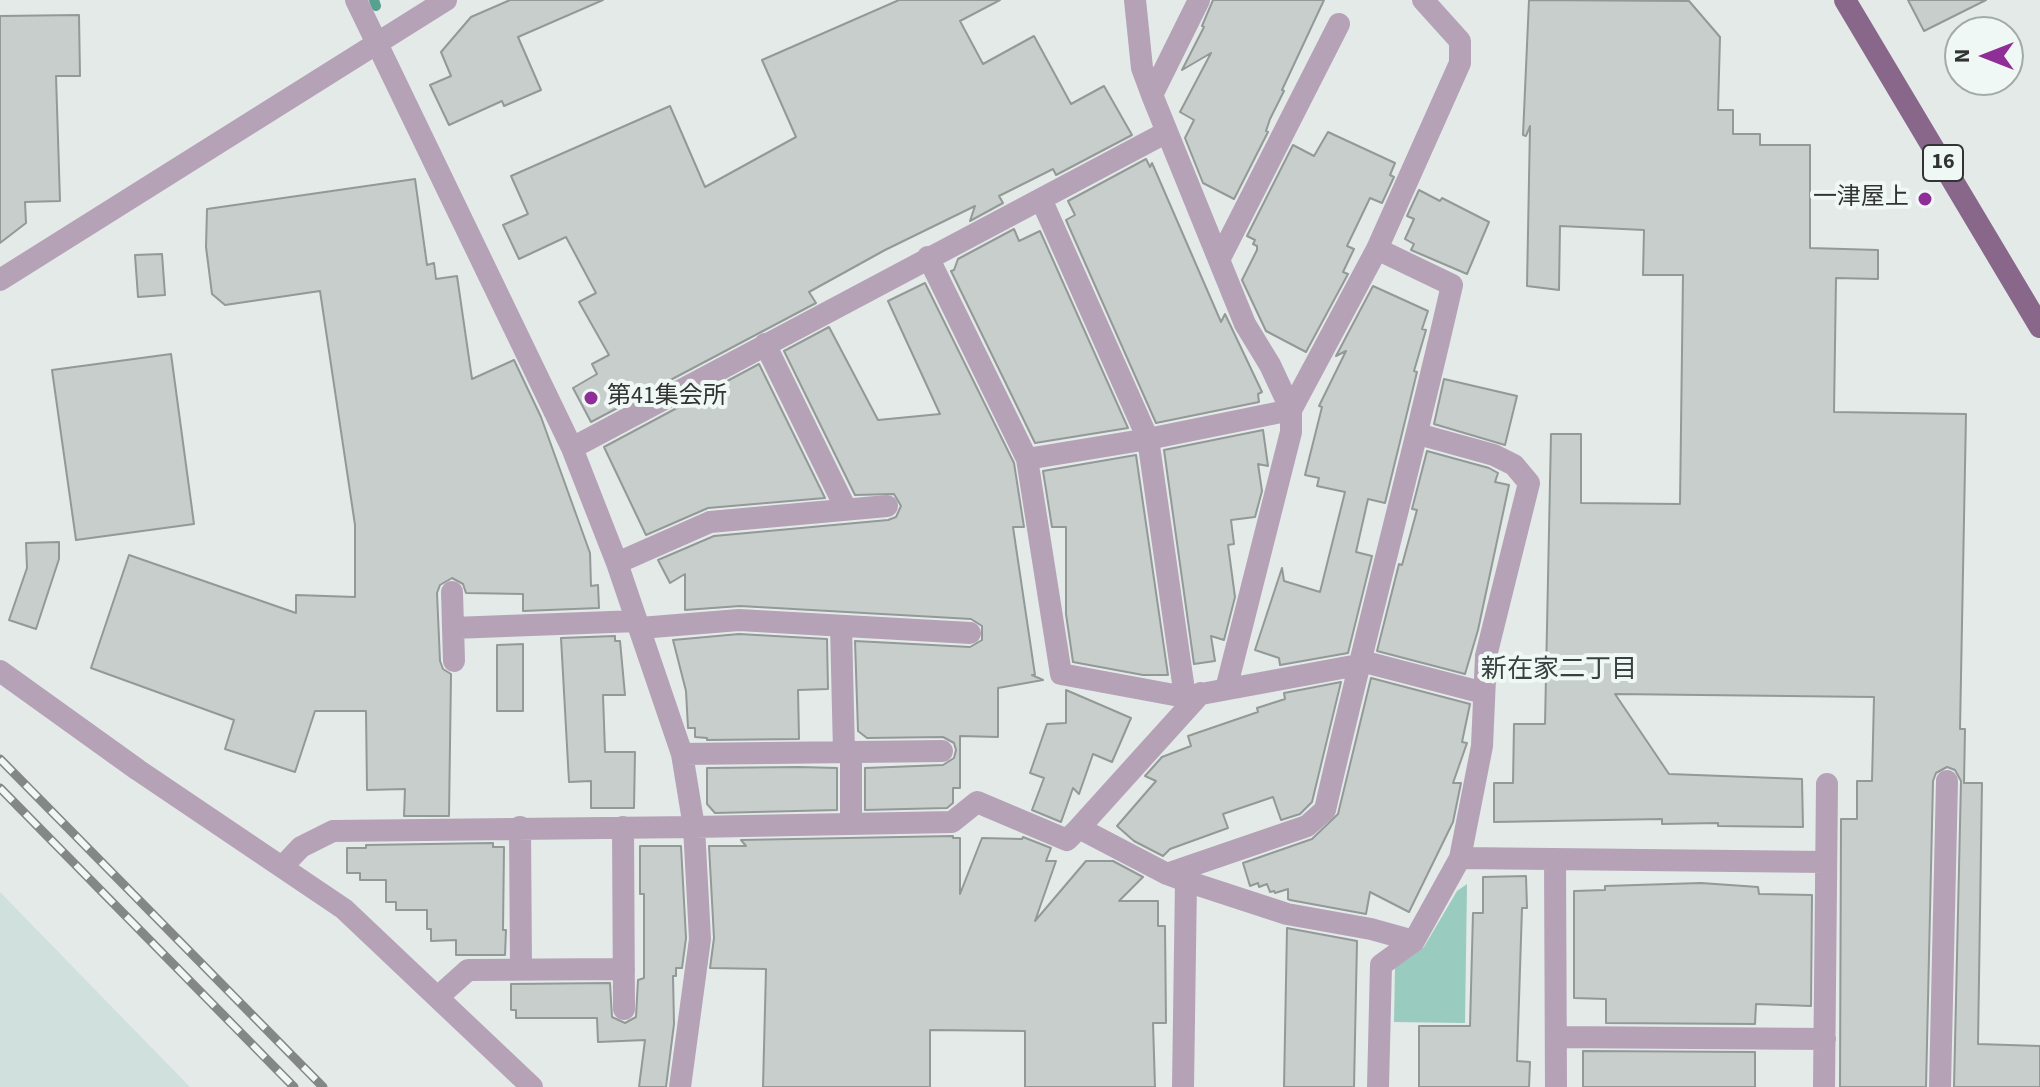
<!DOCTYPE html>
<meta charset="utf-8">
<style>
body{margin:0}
#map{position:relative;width:2040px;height:1087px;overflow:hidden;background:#e3eae8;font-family:"Source Sans 3",sans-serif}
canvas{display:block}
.north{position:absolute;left:1944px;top:16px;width:80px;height:80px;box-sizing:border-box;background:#f0f8f6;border:2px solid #a4aaa8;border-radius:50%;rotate:270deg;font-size:22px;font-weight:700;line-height:32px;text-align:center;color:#313433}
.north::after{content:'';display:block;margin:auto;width:28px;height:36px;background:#8f2e96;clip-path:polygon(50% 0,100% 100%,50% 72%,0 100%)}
</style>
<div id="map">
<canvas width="2040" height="1087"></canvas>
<div class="north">N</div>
</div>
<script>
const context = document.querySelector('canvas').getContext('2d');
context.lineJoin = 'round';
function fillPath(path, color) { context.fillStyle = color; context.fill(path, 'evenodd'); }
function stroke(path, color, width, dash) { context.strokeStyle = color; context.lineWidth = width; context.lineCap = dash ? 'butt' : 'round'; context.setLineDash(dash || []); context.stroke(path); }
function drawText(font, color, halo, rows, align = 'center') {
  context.font = font + ' "Source Sans 3","Noto Sans JP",sans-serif'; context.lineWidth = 8; context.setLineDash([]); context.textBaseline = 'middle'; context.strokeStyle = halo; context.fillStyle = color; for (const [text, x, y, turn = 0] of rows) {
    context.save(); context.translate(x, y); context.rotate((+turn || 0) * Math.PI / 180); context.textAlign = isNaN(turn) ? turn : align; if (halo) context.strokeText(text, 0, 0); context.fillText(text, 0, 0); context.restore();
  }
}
fillPath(new Path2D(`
 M0,892L109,1004L190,1087H0Z`), '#d0e0dc');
fillPath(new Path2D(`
 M1467,884L1465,1023L1394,1022L1395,968L1424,947L1457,891Z`), '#9acbbf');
stroke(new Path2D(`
 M374,0L376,6`), '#57a191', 10);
const building = new Path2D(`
 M510,0H603L518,37L541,90L504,106L502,101L449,125L430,85L451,76L441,52L471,17Z
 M899,0H1000L960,21L983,64L1034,36L1071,104L1104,86L1132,135L1056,175L1053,169L999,196L1003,203L970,221L975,206L885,250L809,292L816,303L591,422L573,388L597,374L592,364L609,355L579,302L596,293L566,237L519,259L503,225L528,214L511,176L670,106L705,187L796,137L762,60Z
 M1213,0H1324L1282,90L1284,91L1270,119L1266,131L1268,132L1234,199L1203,183L1185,138L1194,120L1180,112L1211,53L1182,70L1204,27L1202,26Z
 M1529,0L1689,1L1720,37L1718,110H1733V134H1760V145H1810V248L1878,250V279L1836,278L1834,412L1966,414L1960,729H1965L1964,783H1982L1978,1044L2040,1046V1087H1954L1961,781L1955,770L1947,767L1936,773L1933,781L1926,1087H1840L1841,819H1857V781H1872L1874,697L1615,694L1669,774L1802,779L1803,827L1718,826V823L1662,824V819L1494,822V783H1513L1514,724H1545L1551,434H1581V503L1680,504L1683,275H1643L1644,230L1560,226L1559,290L1527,286L1530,126L1526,136L1523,135Z
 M1908,0H1986L1924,31Z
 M79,15L80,76H56L60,201L25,202L26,223L0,243V16Z
 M1328,132L1395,163L1390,175L1394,177L1382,203L1370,198L1347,246L1354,249L1343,272L1348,274L1306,352L1266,331L1242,280L1257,250V246L1253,244L1255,240L1247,236L1293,145L1314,156Z
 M1146,159L1150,167L1152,163L1221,322L1225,314L1262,392L1258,394L1259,402L1156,423L1066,220L1075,215L1068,201Z
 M415,179L427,265L434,263L436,279L457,276L472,379L514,360L541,417L590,553L591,586L598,585L599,608L523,611V594L466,593L463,584L452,578L440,585L437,593L440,661L443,669L451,674L449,816H404L405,789L367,790L366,711H315L295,772L225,749L234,720L91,668L129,555L296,613V595L355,597V525L320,291L225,305L212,294L206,247L207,209Z
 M1419,190L1440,201L1442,198L1489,222L1467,274L1411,250L1414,244L1405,239L1414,219L1407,216Z
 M1014,229L1019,241L1040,231L1128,428L1035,443L951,271L954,270L958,259Z
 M162,254L165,295L138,297L135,255Z
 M925,283L1014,463L1024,527H1013L1035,675H1032L1043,680L998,688V737L960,736V788H953V803L947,808L865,810V768L943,765L954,758L956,750L954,743L943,737L867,738L858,731L855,641L970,647L982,640V626L971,619L740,606L685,610V574L670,583L658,560L714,536L888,520L896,517L901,506L894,494L855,495L784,351L829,327L878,420L940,414L888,301Z
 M1373,286L1428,311L1422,329L1426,330L1414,371L1417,372L1407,413L1385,503L1368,499L1356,552L1372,556L1348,653L1280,665L1279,658L1255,650L1282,568L1284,581L1320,592L1345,492L1317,486L1319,478L1305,475L1322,407L1319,406L1346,351L1336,356Z
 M171,354L194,524L76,540L52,370Z
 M759,364L825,498L708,508L646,535L604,447Z
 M1444,379L1517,396L1505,445L1434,424Z
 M1263,430L1268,466L1258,464L1262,491L1255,517L1231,520L1234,544L1228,545L1235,597L1224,640L1211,636L1215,661L1194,664L1164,450Z
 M1427,451L1489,468L1498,473L1495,482L1509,485L1478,630L1465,674L1377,651L1399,564L1402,565L1417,510L1412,509Z
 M1136,455L1168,675H1143L1073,662L1066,614V527H1052L1043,471Z
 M59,542V559L36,629L9,620L27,568L26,543Z
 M739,634L827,639L828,689L798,690L799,739L707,740V738L695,737V728H688L686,691L673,640Z
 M615,636V641H620L625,695H603L605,752H635L634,808H591V781L569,782L561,638Z
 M523,644V711H497V645Z
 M1371,678L1470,704L1462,742L1467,743L1453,783H1461L1453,822L1409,912L1370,892L1366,914L1290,900L1288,899V889L1275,893L1274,891L1270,892L1267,884L1259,887L1258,883L1250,886L1243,863L1312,839L1338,814Z
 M1341,682L1312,802L1300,814L1281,820L1273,797L1223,814L1228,828L1170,849L1163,856L1134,841L1117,826L1156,781L1145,776L1162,757L1191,746L1188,736L1258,712L1257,708L1285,699L1284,693Z
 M1066,690L1131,718L1112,762L1093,754L1079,794L1073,788L1061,822L1032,810L1044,778L1030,773L1047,724L1066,723Z
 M799,767L837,768V810L715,813L707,804V768Z
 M953,836V838H960V894L982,838L1022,839L1023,837L1051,848L1046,861H1056L1035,921L1086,861H1113L1143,877L1119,901H1158V926H1165L1166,1023H1153L1155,1087H1025V1031L930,1030V1087H763L766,969L710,968L714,938L709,846H746L741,840Z
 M493,843V847H504L503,930H506L505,955H456V940L431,941V929H427V910H396V902H386V880H360V873H347V848H366V845Z
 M640,846H681L686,938L682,968H676V976H673L674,1024L666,1087H639L645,1040L598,1042L597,1018H516V1010H511V984L610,983L612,1017L625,1023L636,1017L638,980L644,978V894H640Z
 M1526,876L1527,908H1522L1517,1061L1530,1062L1529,1087H1419V1026H1470L1473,913H1483V877Z
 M1701,883L1758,887L1759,894L1812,895L1811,1006L1756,1004L1755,1024L1606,1023V999L1574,998V891L1605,890V886Z
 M1287,928L1357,941L1354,1087H1284Z
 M1583,1051L1755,1052V1087H1583Z`);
fillPath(building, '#c7cecc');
stroke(building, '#929997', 2);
stroke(new Path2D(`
 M1135,0L1142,68L1152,95L1245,324L1270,365L1291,410V432L1226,689
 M1152,95L1199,0
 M1041,199L1148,439L1185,697
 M928,257L1027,459L1061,674L1185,697L1369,663L1484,693
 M1220,258L1339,24
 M765,344L846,509
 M572,448L1167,132
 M1027,459L1148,439L1291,410L1377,249L1460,63V41L1423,0
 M617,563L710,522L887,506
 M452,592L454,661
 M841,626L844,752
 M453,628L637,621
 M640,628L739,620L970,633
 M0,671L138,770L344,909L532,1087
 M851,752V824
 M682,754L942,751
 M520,827L521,969
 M623,827L624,1009
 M1079,828L1201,693
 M1460,858L1826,862
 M1555,859L1556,1087
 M282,867L301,847L333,831L694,827L682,754L617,563L572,448L356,0
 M1167,874L1307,826L1325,810C1365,634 1412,461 1452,285L1377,249
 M438,997L468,970L624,969
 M1557,1037L1825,1039
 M680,1087L700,939L694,827L952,822L977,802L1067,840L1079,828L1167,874L1186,881L1287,914L1371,929L1414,941
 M1183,1087L1186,881
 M1378,1087L1381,965L1414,941L1460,858L1482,746L1486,656L1529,483L1514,465L1494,455L1418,434
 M1824,1087L1827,784
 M1940,1087L1947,781`), '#b5a2b6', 22);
stroke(new Path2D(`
 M0,280L446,0`), '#b5a2b6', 22);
stroke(new Path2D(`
 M1845,0L2040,327`), '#89678a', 22);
const rail = new Path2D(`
 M0,759L323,1087
 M0,788L294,1087`);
stroke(rail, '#838886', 9);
stroke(rail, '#f0f8f6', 6, [18]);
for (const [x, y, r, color] of [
 [1925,199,8,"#8f2e96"],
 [591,398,8,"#8f2e96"]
]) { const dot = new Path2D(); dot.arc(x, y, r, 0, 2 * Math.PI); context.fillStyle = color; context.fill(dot); stroke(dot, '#f0f8f6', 3); }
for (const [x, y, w] of [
 [1943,163,40]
]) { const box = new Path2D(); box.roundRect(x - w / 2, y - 18, w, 36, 6); context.fillStyle = '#f0f8f6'; context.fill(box); stroke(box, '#313433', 2); }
drawText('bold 22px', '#313433', null, [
 ["16",1943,163]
]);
drawText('24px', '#313433', '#f0f8f6', [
 ["一津屋上",1909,199],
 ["第41集会所",607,398,"left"]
], 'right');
drawText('26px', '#3a403f', '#f0f8f6', [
 ["新在家二丁目",1559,671]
]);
</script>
